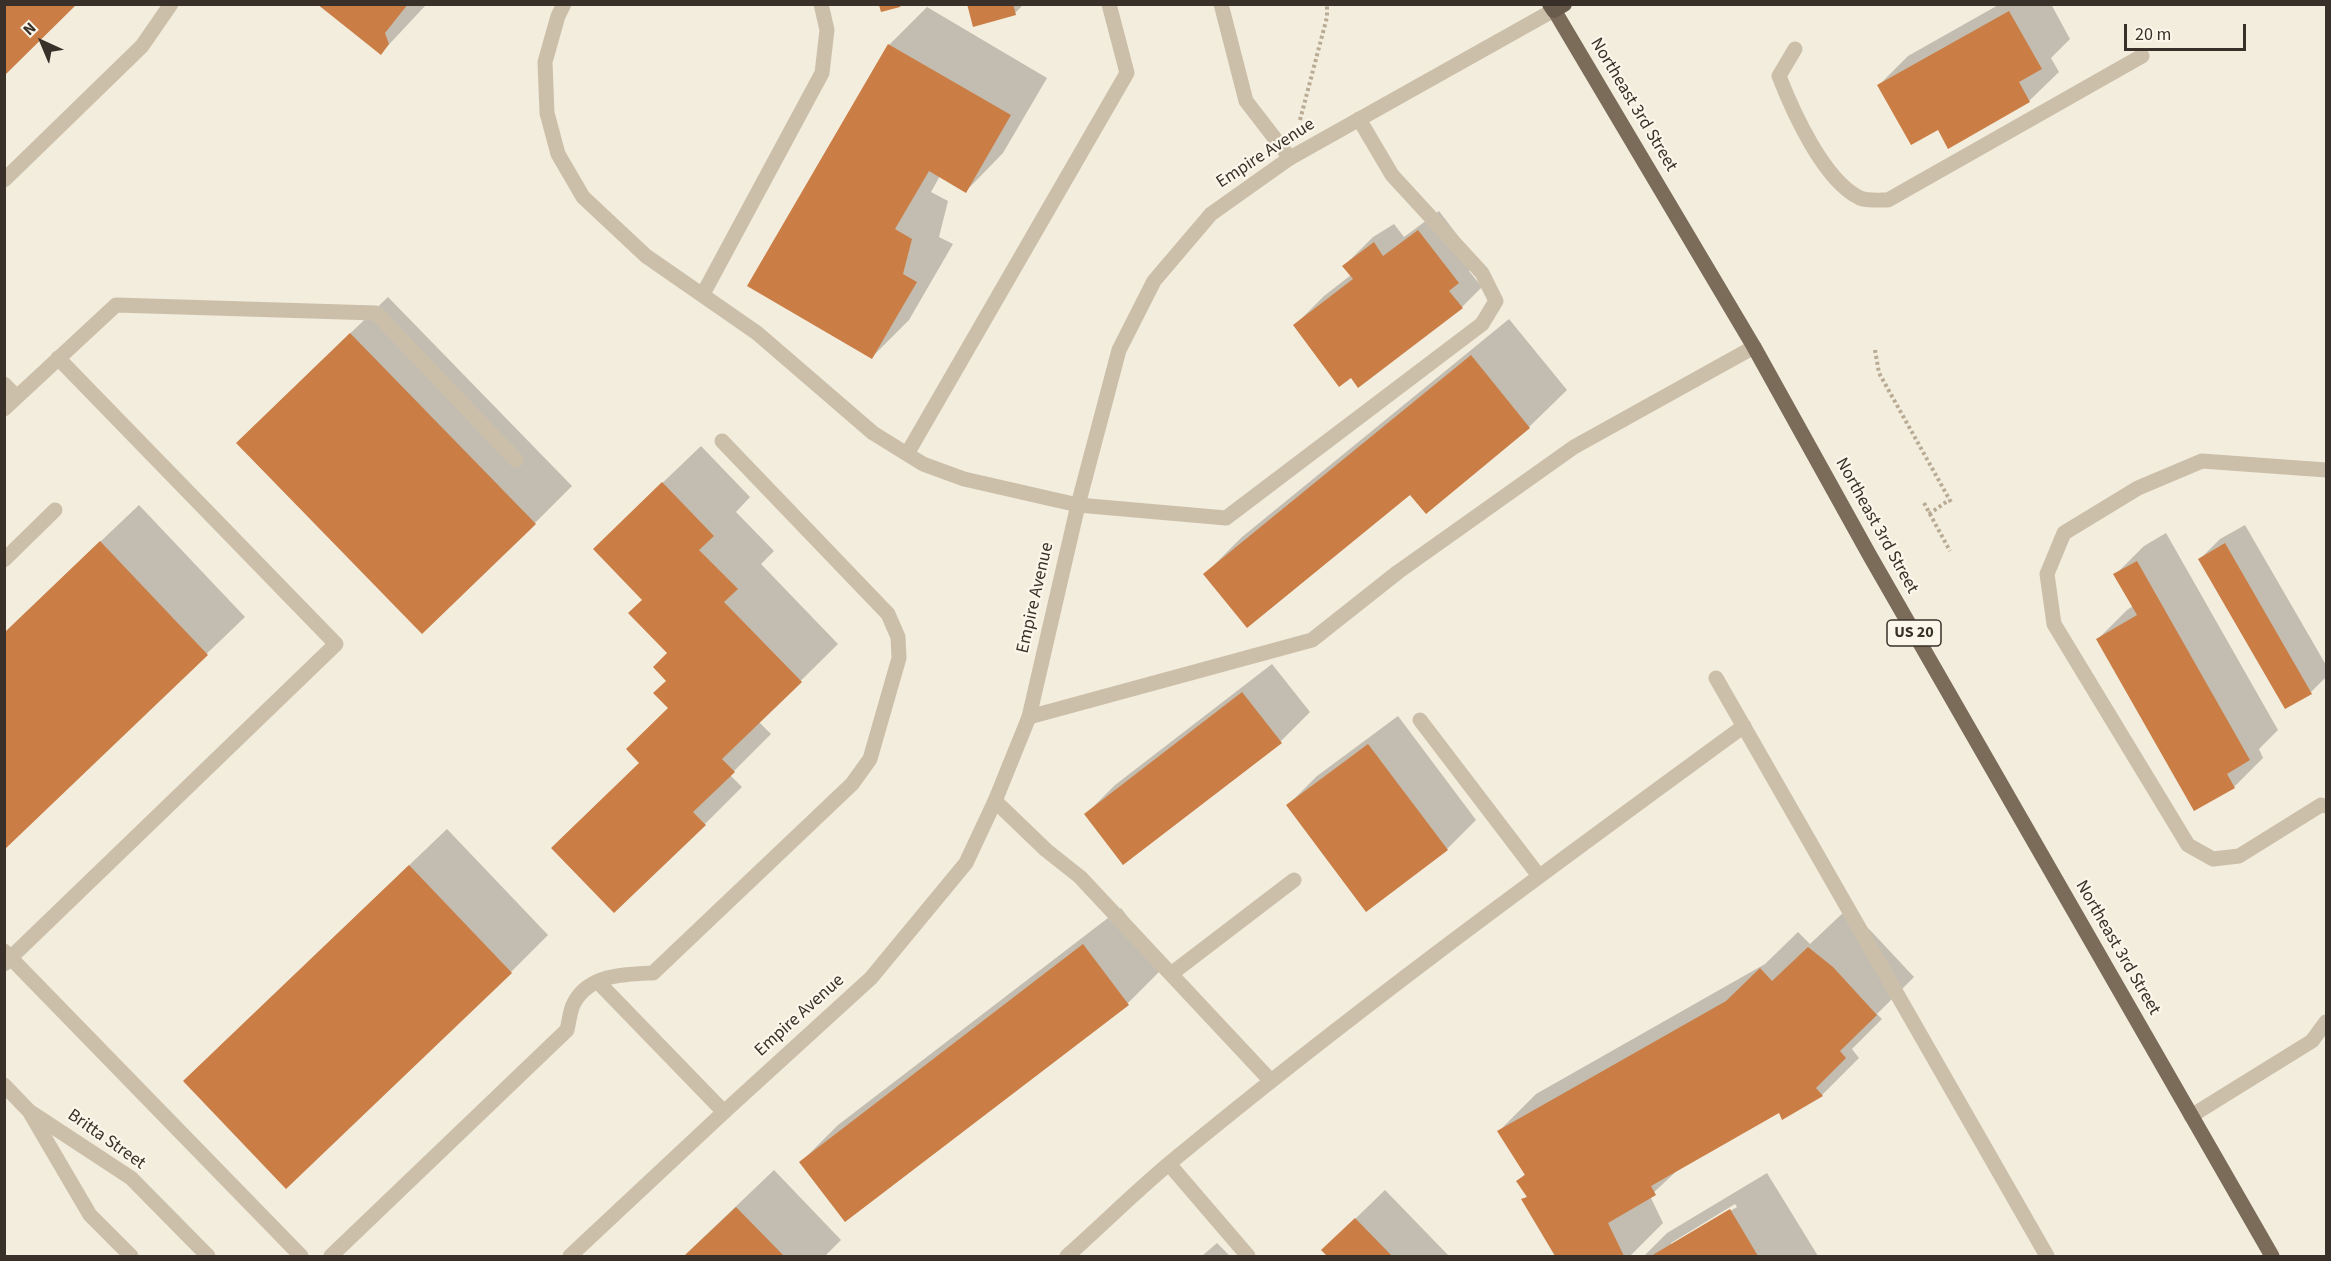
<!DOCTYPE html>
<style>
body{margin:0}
#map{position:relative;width:2331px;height:1261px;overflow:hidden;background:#f3eddd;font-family:"Source Sans 3",sans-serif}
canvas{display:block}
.frame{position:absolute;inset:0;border:6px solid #393129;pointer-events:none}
.north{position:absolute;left:12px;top:12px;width:60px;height:60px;-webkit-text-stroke:4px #fbf6ea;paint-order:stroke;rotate:316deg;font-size:16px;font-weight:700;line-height:24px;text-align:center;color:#393129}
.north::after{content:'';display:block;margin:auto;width:21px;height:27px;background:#393129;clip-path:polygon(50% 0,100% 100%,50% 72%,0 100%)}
.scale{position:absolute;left:2124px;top:24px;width:122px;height:27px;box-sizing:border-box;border:3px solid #393129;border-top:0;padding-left:8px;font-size:18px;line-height:21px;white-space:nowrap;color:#393129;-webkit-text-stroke:4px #fbf6ea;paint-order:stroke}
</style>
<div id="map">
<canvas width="2331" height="1261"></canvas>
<div class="frame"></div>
<div class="north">N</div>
<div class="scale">20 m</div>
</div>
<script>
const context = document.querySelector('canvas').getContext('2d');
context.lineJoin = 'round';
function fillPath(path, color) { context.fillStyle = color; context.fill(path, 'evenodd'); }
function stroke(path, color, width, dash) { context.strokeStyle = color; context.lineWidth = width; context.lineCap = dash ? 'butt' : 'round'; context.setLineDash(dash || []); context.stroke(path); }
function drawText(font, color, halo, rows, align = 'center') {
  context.font = font + ' "Source Sans 3",sans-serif'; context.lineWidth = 4.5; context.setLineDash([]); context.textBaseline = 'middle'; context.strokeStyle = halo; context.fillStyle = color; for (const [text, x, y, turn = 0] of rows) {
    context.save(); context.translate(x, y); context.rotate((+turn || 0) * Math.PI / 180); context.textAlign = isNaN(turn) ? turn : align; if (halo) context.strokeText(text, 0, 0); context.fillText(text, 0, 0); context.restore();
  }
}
fillPath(new Path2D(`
 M319,4H425V6L381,53Z
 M968,4H1024L1015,13Z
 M2000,4H2051L2070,39L2051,58L2059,72L2029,101L1949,147L1939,128L1879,85L1908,56Z
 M927,7L1047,78L1003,153L966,191L940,176L931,192L948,201L939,237L953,244L909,320L872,357L749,286L889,45Z
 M1439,211L1478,262L1469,271L1482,287L1462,307L1351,376L1295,325L1324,296L1351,275L1344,266L1373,237L1394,224L1404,237Z
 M388,297L572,486L535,523L275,406Z
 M1509,319L1567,390L1529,427L1426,512L1410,493L1205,574L1242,537Z
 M701,446L750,497L736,512L774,551L761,564L838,644L759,722L771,734L730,775L742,787L705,824L640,762L669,708V653L644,599L632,512Z
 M139,505L245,617L4,848V633Z
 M2245,525L2326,665V677L2311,692L2200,559L2220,539Z
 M2166,533L2278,730L2259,749L2263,758L2234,787L2098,639L2127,610L2133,606L2115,575L2144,546Z
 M1272,664L1310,712L1281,741L1123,863L1086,814L1115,785Z
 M1398,716L1476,820L1447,849L1288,805L1317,776Z
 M447,829L548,935L511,972L222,1044Z
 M1121,908L1165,966L1128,1003L801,1162L838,1125Z
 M1846,910L1870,930L1914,977L1877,1014L1882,1019L1852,1049L1859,1058L1822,1095L1779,1111L1682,1166L1650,1196L1663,1223L1630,1256H1556L1523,1200L1528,1195L1518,1181L1526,1173L1499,1131L1536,1094L1765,964L1798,932L1810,944Z
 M774,1170L841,1240L825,1256H684Z
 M1767,1173L1818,1256H1644L1667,1233ZM1735,1204L1737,1207L1671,1246V1243Z
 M1385,1190L1449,1256H1329L1323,1250Z
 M1217,1243L1230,1256H1202Z`), '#0003');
fillPath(new Path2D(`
 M4,4H77L4,76Z
 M317,4H408L385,33L389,44L381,55Z
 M967,4H1013L1016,15L973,27Z
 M879,5H901L900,7L881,12Z
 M2009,11L2042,69L2019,82L2030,102L1948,149L1938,130L1911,145L1877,85Z
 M888,44L1011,115L966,193L929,171L895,229L912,239L903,274L917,282L872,359L747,286Z
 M1418,230L1459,283L1449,291L1463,308L1358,388L1351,378L1339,387L1293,325L1353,279L1342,266L1374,242L1383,256Z
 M350,333L536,524L422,634L236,443Z
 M1471,355L1530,428L1426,514L1410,495L1247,628L1203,574Z
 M662,482L714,536L699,550L738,589L724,602L802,682L722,759L735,772L693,812L706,825L614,913L551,848L639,763L626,749L668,708L653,693L666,681L653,667L667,653L628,613L642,600L593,549Z
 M100,541L208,655L4,850V633Z
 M2225,543L2312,694L2285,709L2198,559Z
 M2137,561L2250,760L2227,774L2235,788L2194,811L2096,639L2137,615L2113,574Z
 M1242,692L1282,743L1123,865L1084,814Z
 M1368,744L1448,850L1366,912L1286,805Z
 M409,865L512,973L286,1189L183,1081Z
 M1083,944L1129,1005L845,1222L799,1162Z
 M1808,947L1833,967L1877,1015L1840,1051L1846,1058L1816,1088L1823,1096L1782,1120L1779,1113L1651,1186L1656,1195L1608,1223L1624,1256H1555L1521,1199L1527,1197L1516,1181L1525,1175L1497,1131L1726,1001L1760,968L1772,981Z
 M736,1207L784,1256H684Z
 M1730,1209L1758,1256H1651Z
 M1355,1218L1392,1256H1327L1321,1250Z`), '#ca7d45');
stroke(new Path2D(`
 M1300,120L1327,17V4
 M1875,350L1879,373L1952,504
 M1924,503L1950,551
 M1929,514L1949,500`), '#b8aa93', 4, [3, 3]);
stroke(new Path2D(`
 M564,4L558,16L545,62L547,113L558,154L583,197L646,256L757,333L873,433L923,464L964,479L1078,505L1226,518L1482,324L1496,301L1482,273L1392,175L1359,119
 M1795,49L1779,76C1793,112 1824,181 1860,198C1867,201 1880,200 1888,200L2142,56
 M4,180L142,46L171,4
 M703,294L822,73L827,30L821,4
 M4,384L17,397
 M4,409L116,305L376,313L516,460
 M907,454L1127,73L1109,4
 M2326,470L2202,461L2138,488L2064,533L2047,574L2054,624L2188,845L2213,859L2239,856L2321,805L2326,806
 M4,560L55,510
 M1716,678L2047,1256
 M1029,717L1312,640L1398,572L1574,447L1754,347
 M1420,720L1539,876
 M995,801L1046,850L1080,877L1271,1081
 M4,951L301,1256
 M4,964L336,644L58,358
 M1171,974L1294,880
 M598,982L724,1112
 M1169,1164L1248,1256
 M331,1256L567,1030C569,1022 570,1010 574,1003C589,974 626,974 653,973L852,784L870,759L899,658L898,637L888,614L722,441
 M1067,1256C1102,1225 1135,1192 1171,1162C1356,1009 1550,868 1744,726`), '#ccbfa9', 15);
stroke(new Path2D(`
 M1221,4L1246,101L1290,158
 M2191,1116L2312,1041L2326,1022`), '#ccbfa9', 15);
stroke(new Path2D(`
 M4,1085L29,1111L90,1215L131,1256
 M29,1111L131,1178L208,1256
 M570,1256L724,1112L871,978L966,863L995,801L1029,717L1078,505L1119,350L1154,281L1211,214L1290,158L1554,10`), '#ccbfa9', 15);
stroke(new Path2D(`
 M1554,10L1754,347L1870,556L2272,1256`), '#7b6b59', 15);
stroke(new Path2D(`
 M1550,4L1554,10L1564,4`), '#6a5c4c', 16);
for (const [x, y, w] of [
 [1914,633,54]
]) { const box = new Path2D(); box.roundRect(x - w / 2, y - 13, w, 26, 4.5); context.fillStyle = '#fbf6ea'; context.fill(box); stroke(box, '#393129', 1.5); }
drawText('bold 16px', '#393129', null, [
 ["US 20",1914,633]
]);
drawText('18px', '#393129', '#fbf6ea', [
 ["Northeast 3rd Street",1633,105,59],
 ["Empire Avenue",1266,154,-33],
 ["Northeast 3rd Street",1876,526,61],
 ["Empire Avenue",1036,598,-77],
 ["Northeast 3rd Street",2117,948,60],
 ["Empire Avenue",800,1016,-42],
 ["Britta Street",106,1140,35]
]);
</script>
